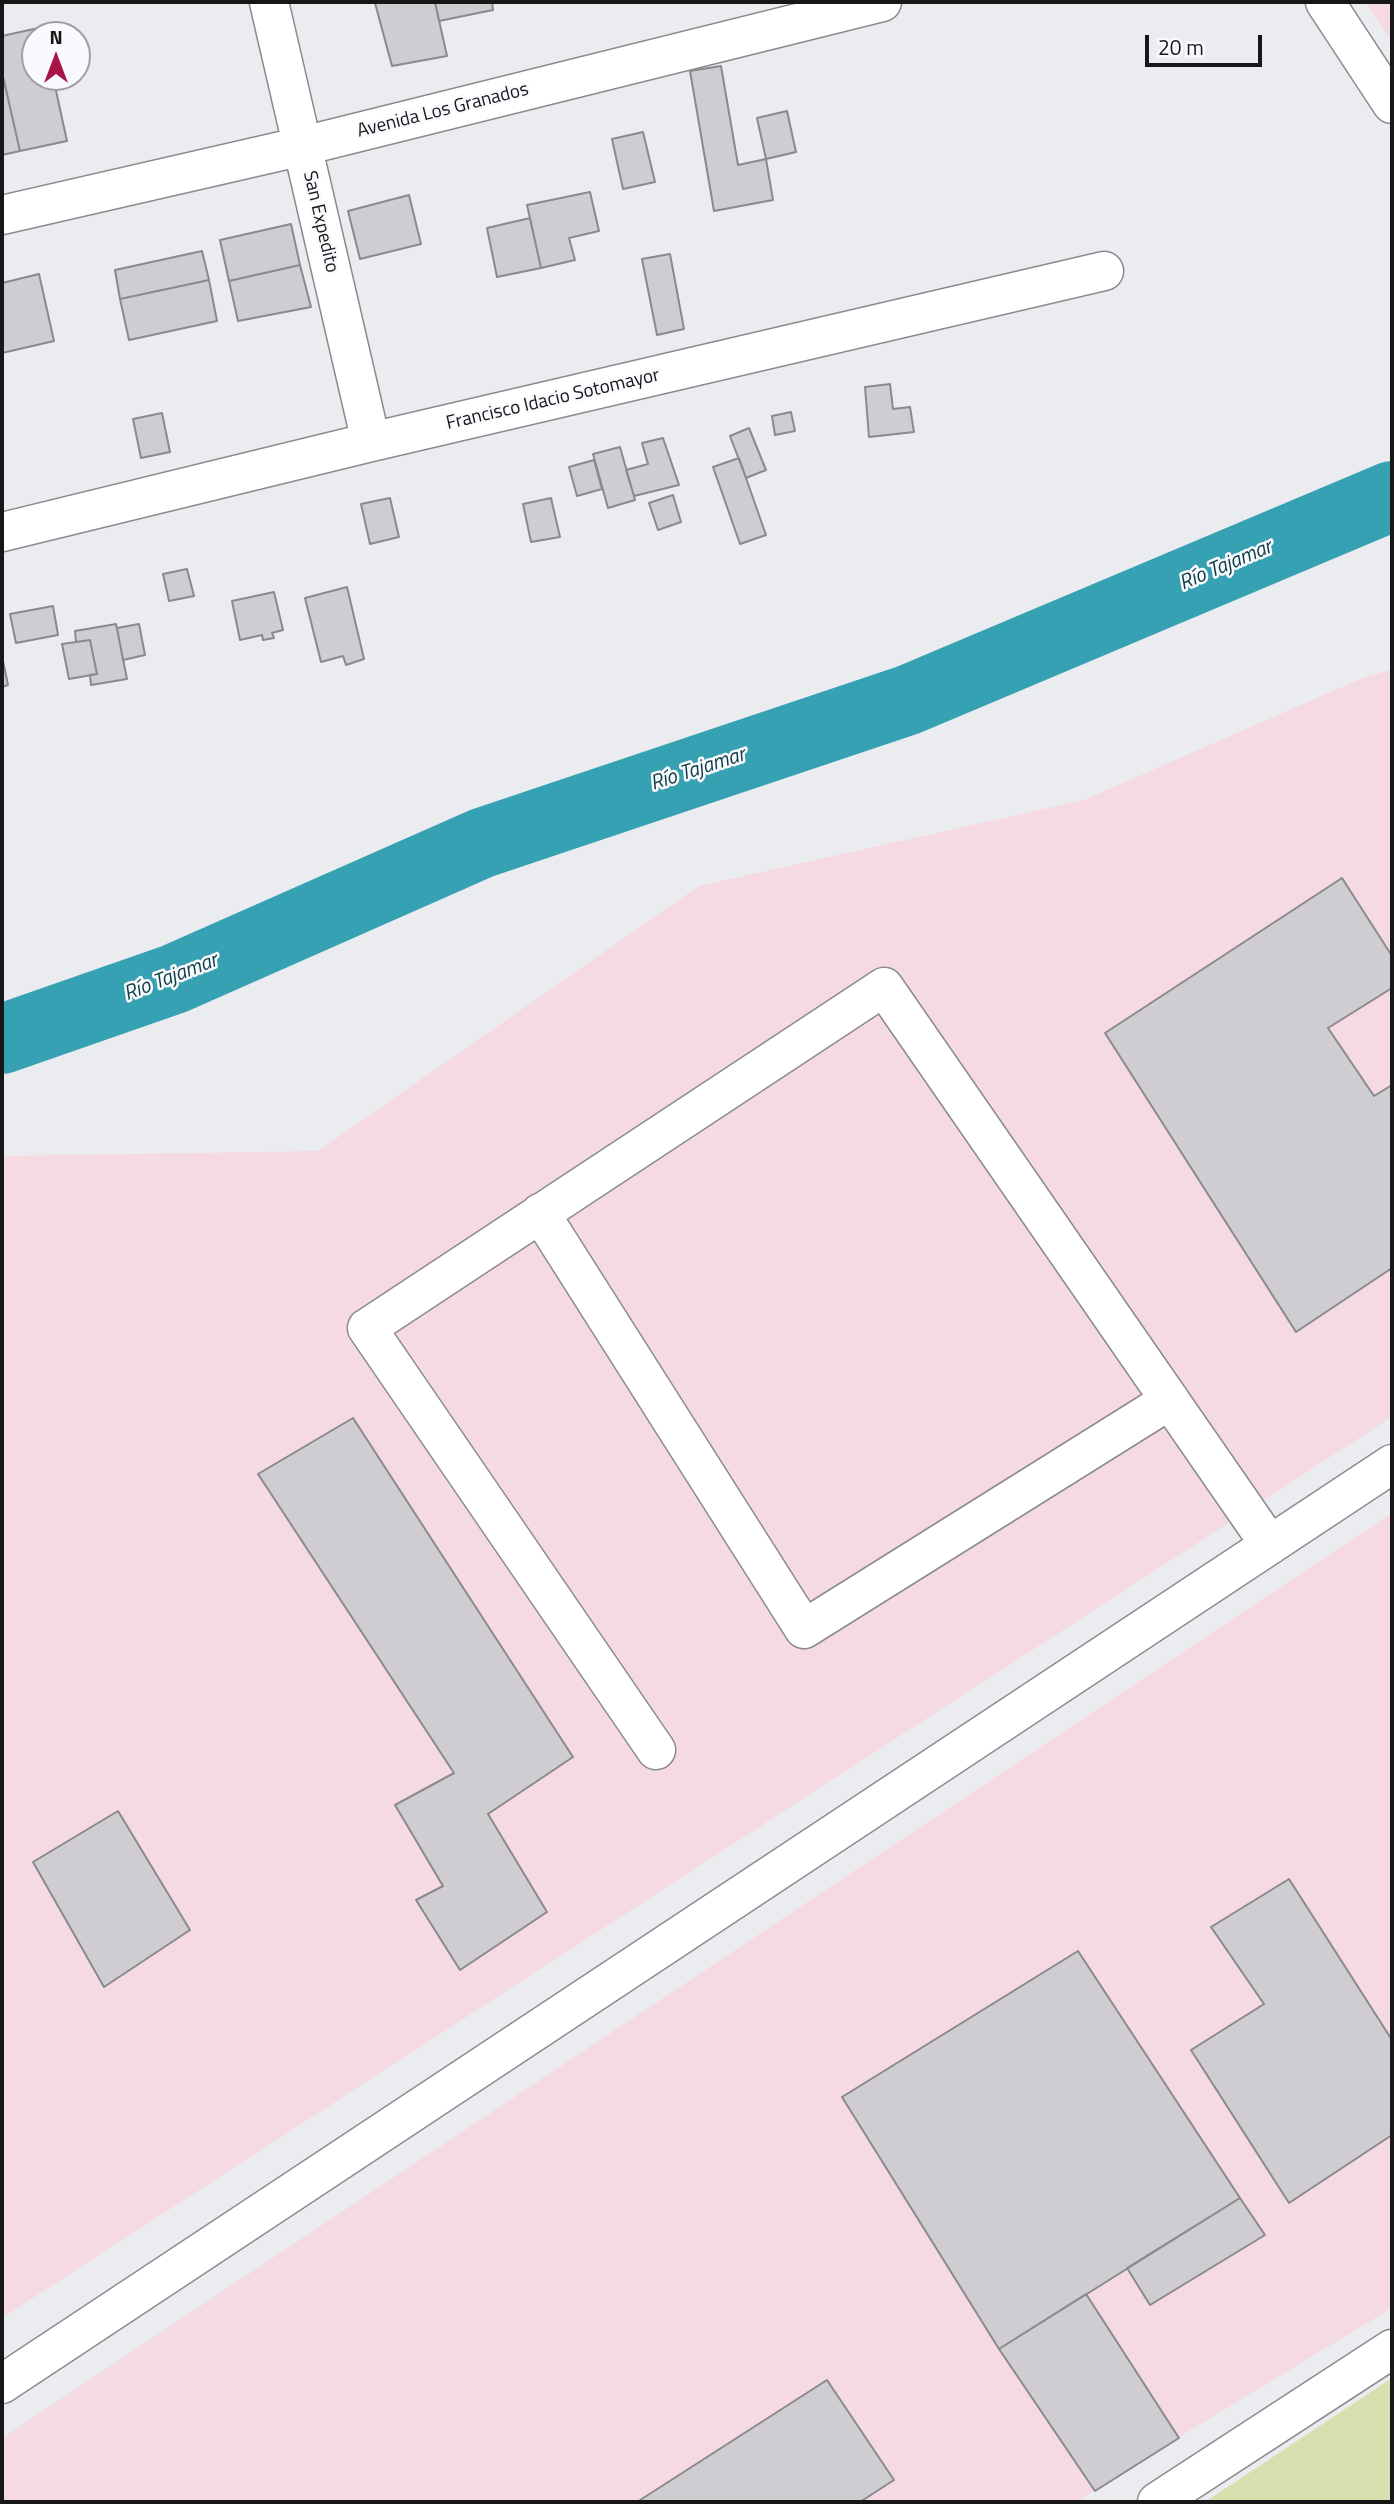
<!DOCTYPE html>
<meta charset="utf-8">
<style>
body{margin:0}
#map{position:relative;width:1394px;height:2504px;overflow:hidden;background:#ebecf0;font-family:"Titillium Web",sans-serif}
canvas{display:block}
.frame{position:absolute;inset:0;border:4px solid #171718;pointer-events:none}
.north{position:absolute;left:21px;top:21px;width:70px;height:70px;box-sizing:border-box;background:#f9fafd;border:2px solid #9f9fa1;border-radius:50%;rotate:0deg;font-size:19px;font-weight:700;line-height:28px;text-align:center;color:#171718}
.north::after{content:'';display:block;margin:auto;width:24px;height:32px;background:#a91549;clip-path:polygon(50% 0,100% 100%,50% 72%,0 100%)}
.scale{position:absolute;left:1145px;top:35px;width:117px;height:32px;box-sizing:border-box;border:4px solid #171718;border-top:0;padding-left:9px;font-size:21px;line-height:24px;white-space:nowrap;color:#171718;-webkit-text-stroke:5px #f9fafd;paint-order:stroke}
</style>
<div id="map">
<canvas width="1394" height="2504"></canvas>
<div class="frame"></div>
<div class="north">N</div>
<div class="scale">20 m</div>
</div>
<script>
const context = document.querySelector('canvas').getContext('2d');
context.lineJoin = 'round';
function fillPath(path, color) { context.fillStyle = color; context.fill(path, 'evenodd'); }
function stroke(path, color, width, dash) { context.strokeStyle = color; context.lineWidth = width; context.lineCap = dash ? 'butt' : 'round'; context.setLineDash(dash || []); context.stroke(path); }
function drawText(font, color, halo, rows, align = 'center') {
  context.font = font + ' "Titillium Web",sans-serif'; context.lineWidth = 5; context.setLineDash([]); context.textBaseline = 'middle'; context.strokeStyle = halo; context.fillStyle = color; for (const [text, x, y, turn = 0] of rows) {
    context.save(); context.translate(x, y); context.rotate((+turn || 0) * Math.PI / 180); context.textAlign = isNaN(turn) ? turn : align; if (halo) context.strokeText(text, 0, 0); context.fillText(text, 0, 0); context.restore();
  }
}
fillPath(new Path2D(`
 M1365,2H1392V41Z
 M1392,669V1417L2,2318V1156L318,1151L699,886L1084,800L1360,679Z
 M1392,1513V2308L1151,2454L1077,2502H2V2438Z`), '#f5dbe1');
fillPath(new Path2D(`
 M1392,2378V2502H1205Z`), '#d9dfae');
stroke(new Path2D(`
 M2,1039L174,979L482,843L908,700L1392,496`), '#36a1b3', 70);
const building = new Path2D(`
 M381,2H435L447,56L392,66L375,3Z
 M435,2H492L493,10L439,21Z
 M43,27L44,35H35V77H53L67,141L20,151L2,72V36Z
 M721,66L738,165L766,159L773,200L714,211L690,71Z
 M2,72L20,151L2,155Z
 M787,111L796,152L766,159L757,118Z
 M643,132L655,182L623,189L612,139Z
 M590,192L599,231L569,238L575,260L541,268L527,205Z
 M409,195L421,244L360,259L348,211Z
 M530,218L541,268L497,277L487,228Z
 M291,224L300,265L229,281L220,240Z
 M202,251L209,280L120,299L115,270Z
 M670,254L684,329L657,335L642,259Z
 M300,265L311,307L238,321L229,281Z
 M39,274L54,341L2,353V283Z
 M209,280L217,321L129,340L120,299Z
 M890,384L893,409L910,407L914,432L869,437L865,387Z
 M791,412L795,431L775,435L772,416Z
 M162,413L170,452L141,458L133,419Z
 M749,428L766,470L746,478L730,436Z
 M663,438L679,485L634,496L626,470L648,464L642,443Z
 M620,447L635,500L608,508L593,454Z
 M739,458L766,535L740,544L713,467Z
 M594,460L602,489L577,496L569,467Z
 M673,495L681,522L658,530L649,503Z
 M390,498L399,537L370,544L361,504Z
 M551,498L560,537L531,542L523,504Z
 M187,569L194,596L169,601L163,574Z
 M347,587L364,659L346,665L343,656L321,662L305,598Z
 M274,592L283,630L272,633L274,638L263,640L262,635L240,640L232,601Z
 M53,606L58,635L16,643L10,614Z
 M116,624L127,679L91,685L90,675L97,674L90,640L76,642L75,631Z
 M139,624L145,655L123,660L117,628Z
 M90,640L97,674L69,679L62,644Z
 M2,656L8,685L2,687Z
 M1342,878L1392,956V988L1328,1028L1374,1096L1392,1085V1268L1296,1332L1105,1033Z
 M353,1418L573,1757L488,1814L547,1912L460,1970L416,1900L443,1886L395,1805L454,1773L258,1474Z
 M118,1811L190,1930L104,1987L33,1862Z
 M1289,1879L1392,2040V2135L1289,2203L1191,2050L1264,2004L1211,1927Z
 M1078,1951L1240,2198L999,2349L842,2097Z
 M1240,2198L1265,2235L1150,2305L1127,2268Z
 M1086,2294L1179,2438L1095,2491L999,2349Z
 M827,2380L894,2480L860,2502H637Z`);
fillPath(building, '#cfcdd1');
stroke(building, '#8a898c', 2);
const minor = new Path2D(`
 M269,2L371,442
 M1325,2L1392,104
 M2,215L303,146L882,2
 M2,532L371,442L1104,271
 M540,1213L804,1629L1170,1400
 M656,1750L367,1328L884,987L1270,1545
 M2,2384L1392,1464
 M1157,2502L1392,2349`);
stroke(minor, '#8a8b8e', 41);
stroke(minor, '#fff', 38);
drawText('19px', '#171718', '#f9fafd', [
 ["Avenida Los Granados",443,111,-14],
 ["San Expedito",320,222,77],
 ["Francisco Idacio Sotomayor",553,400,-13]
]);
drawText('italic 21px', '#0d3e45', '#f9fafd', [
 ["Río Tajamar",1226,566,-23],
 ["Río Tajamar",698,770,-18],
 ["Río Tajamar",171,978,-21]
]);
</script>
